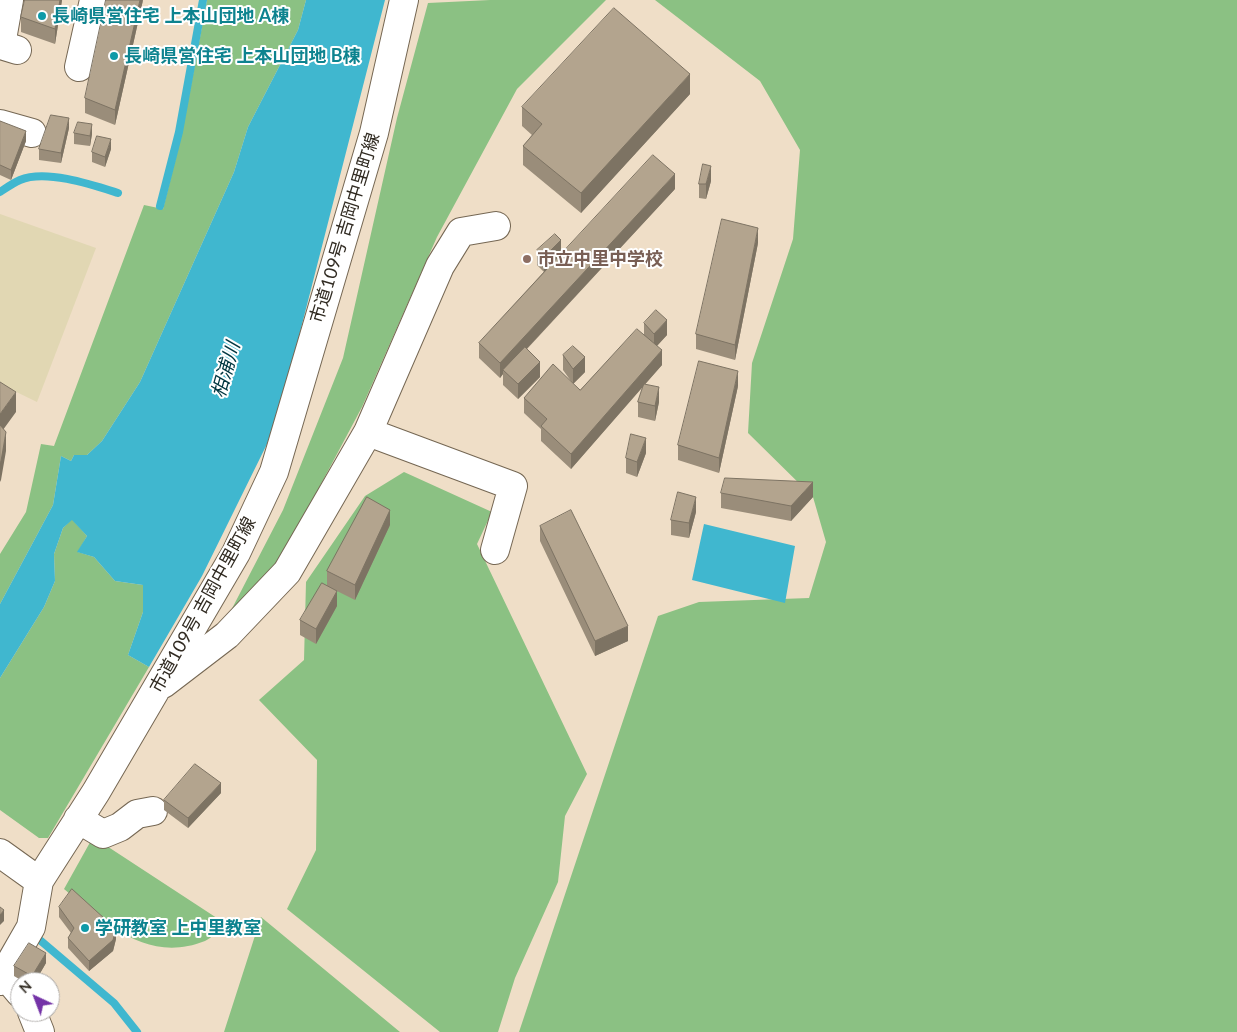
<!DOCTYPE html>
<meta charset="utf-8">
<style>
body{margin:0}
#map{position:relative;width:1237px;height:1032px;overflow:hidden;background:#efdec7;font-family:Lato,sans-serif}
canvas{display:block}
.north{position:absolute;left:10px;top:972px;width:50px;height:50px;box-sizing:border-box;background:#fff;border:1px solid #adaaa7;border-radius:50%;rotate:317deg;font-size:14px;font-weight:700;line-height:20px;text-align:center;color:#312b22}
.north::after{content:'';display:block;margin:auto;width:18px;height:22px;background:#7433a7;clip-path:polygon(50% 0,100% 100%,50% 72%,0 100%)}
</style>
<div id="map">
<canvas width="1237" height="1032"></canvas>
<div class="north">N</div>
</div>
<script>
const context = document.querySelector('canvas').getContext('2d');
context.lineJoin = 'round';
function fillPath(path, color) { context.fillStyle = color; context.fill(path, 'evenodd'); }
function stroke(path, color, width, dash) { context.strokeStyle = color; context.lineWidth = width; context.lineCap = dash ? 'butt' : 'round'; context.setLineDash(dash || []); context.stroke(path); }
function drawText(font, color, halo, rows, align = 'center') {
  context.font = font + ' Lato,"Noto Sans JP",sans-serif'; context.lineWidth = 4; context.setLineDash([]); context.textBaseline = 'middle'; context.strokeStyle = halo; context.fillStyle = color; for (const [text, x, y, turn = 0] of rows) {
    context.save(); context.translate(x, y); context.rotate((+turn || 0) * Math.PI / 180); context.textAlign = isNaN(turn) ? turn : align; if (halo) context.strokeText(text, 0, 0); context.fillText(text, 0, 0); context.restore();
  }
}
fillPath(new Path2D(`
 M207,0H306L298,30L248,127L234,172L140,382L102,441L87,455H74L71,461L61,456L53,505L0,604V554L26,512L41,444L54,446L144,205L163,209L182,133Z
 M490,0H606L517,89L437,237L362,407L280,561L224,624L283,510L343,358L397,118L428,3Z
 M655,0H1237V1032H519L658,616L699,602L809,598L826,542L813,497L748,433L752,363L793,239L800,150L760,81Z
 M404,472L492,512L477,544L587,774L565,816L558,882L515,978L498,1032H440L287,909L316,850L317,760L259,700L304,660L306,582L365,496Z
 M72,519L87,536L78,552L94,557L115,581L143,585V612L128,655L149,667L48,838H39L0,810V678L44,607L55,581L54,554L63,528Z
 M93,837L226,924C220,929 212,938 205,941C147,964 106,923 64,889Z
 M261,917L400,1032H224Z`), '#8bc183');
fillPath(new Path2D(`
 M0,214L96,248L37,402L0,384Z`), '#e1d7b3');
fillPath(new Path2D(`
 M306,0H385L288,379L267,444L202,576L149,667L128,655L143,612V585L115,581L94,557L77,552L87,536L72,520L63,528L54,554L55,581L44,607L0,678V604L53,505L61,456L71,461L74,455H87L102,441L140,382L234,172L248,127L298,30Z
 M704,524L795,546L785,603L692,580Z`), '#40b7cf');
stroke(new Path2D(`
 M0,192C6,188 13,183 20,180C46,169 93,185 118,193
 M160,206L179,132L203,0
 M41,941L114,1003L137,1032`), '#40b7cf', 8);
const minor = new Path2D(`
 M9,0L1,45L17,50
 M79,67L94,0
 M0,124L32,133
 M368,432L513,486L495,550
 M163,684L227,635L287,572L368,432L440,266L461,232L496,226
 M78,819L103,834L120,827L137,814L153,811
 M0,853L39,881
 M4,974L20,993
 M0,981L31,927L39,881L96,792L236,553L274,472L374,133L404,0
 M32,1012L40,1032`);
stroke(minor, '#756753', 30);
stroke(minor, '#fff', 28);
fillPath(new Path2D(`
 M62,0L55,44L21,32V17Z
 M143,0L115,125L85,113V98Z
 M690,94L581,213L523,165V146L532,135L522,126V107Z
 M0,121L26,141L11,180L0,175Z
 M69,128L61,163L39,160V149Z
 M74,133L92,134L90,146L74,144Z
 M111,149L105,167L92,162V152Z
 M711,181L706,199L699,198V184Z
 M675,189L527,349L540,377L518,399L503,385V374L500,378L479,358V343L552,263L544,272L537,265V250L561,255Z
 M758,243L735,360L696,349V334Z
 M644,323L667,335L657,346L662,365L645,384L659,402L655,421L638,417V402L643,386L571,469L541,441V429L524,413V398L573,384L563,370V355L585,372L573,384L580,390L644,335Z
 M738,386L719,473L678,460V445Z
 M646,453L637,477L626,473V458Z
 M721,493L813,497L791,521L721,508Z
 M696,512L689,538L671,535V520Z
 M390,525L355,600L333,589L337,606L316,644L300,635V620L327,586V571Z
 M540,526L628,641L595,656L540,541Z
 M221,793L188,828L164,810V800Z
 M59,907L116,939L113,951L89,971L68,948V938L71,933L59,917Z
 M46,963L35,982H24L14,976V966Z`), '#9a8d7a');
fillPath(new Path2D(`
 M60,0H62L55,44V29Z
 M140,0H143L115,125V110Z
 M690,74V94L581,213V193Z
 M69,118V128L61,163V153Z
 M92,124V134L90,146V136Z
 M26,131V141L11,180V170Z
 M111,139V149L105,167V157Z
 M711,166V181L706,199V184Z
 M675,174V189L505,372L503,370V374L500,378V363Z
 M758,228V243L735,360V345Z
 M561,240V255L544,272V257Z
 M667,320V335L654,349V334Z
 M662,350V365L571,469V454Z
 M585,357V372L573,384V369Z
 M540,362V377L518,399V384Z
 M738,371V386L719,473V458Z
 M659,387V402L655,421V406Z
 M16,392V412L0,434V414Z
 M6,432V451L1,480L0,482V463Z
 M646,438V453L637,477V462Z
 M813,482V497L791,521V506Z
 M696,497V512L689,538V523Z
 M390,510V525L355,600V585Z
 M337,591V606L316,644V629Z
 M628,626V641L595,656V641Z
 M221,783V793L188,828V818Z
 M4,910V921L0,925V915Z
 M116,929V939L113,951L89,971V961Z
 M46,953V963L35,982H32V976Z`), '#7d7363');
const building = new Path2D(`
 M25,0H60L55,29L21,17Z
 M106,0H140L115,110L85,98Z
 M614,8L690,74L581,193L523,146L542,124L522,107Z
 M51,115L69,118L61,153L39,149Z
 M0,121L26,131L11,170L0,165Z
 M78,122L92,124L90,136L74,133Z
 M97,136L111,139L105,157L92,152Z
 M653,155L675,174L500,363L479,343Z
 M703,164L711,166L706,184H699Z
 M722,219L758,228L735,345L696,334Z
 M555,234L561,240L544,257L537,250Z
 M656,310L667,320L654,334L644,323Z
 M637,329L662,350L571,454L541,426L547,419L524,398L553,364L580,390Z
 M573,346L585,357L573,369L563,355Z
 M525,347L540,362L518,384L503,370Z
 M699,361L738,371L719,458L678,445Z
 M0,382L16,392L0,414Z
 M644,384L659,387L655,406L638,402Z
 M0,425L6,432L1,461L0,463Z
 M631,434L646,438L637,462L626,458Z
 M725,478L813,482L791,506L721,493Z
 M678,492L696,497L689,523L671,520Z
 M367,497L390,510L355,585L327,571Z
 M571,510L628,626L595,641L540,526Z
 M322,583L337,591L316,629L300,620Z
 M195,764L221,783L188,818L164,800Z
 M72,889L116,929L113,940L89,961L68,938L74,928L59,907Z
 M0,907L4,910L0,915Z
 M29,943L46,953L32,976L14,966Z`);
fillPath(building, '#b3a48e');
stroke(building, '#7d7363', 1);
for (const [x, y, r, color] of [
 [42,16,5,"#0f9aa8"],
 [114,56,5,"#0f9aa8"],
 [527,259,5,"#8d6e63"],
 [85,928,5,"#0f9aa8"]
]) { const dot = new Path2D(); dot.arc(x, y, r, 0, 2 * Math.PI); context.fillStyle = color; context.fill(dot); stroke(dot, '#fff', 2); }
drawText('bold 18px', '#0d838f', '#fff', [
 ["長崎県営住宅 上本山団地 A棟",52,16],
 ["長崎県営住宅 上本山団地 B棟",124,56],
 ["学研教室 上中里教室",95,928]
], 'left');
drawText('18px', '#312b22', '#fff', [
 ["市道109号 吉岡中里町線",345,228,-73],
 ["市道109号 吉岡中里町線",203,605,-61]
]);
drawText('bold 18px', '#785e54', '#fff', [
 ["市立中里中学校",537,259]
], 'left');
drawText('italic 19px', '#003640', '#fff', [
 ["相浦川",226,370,-74]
]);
</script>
